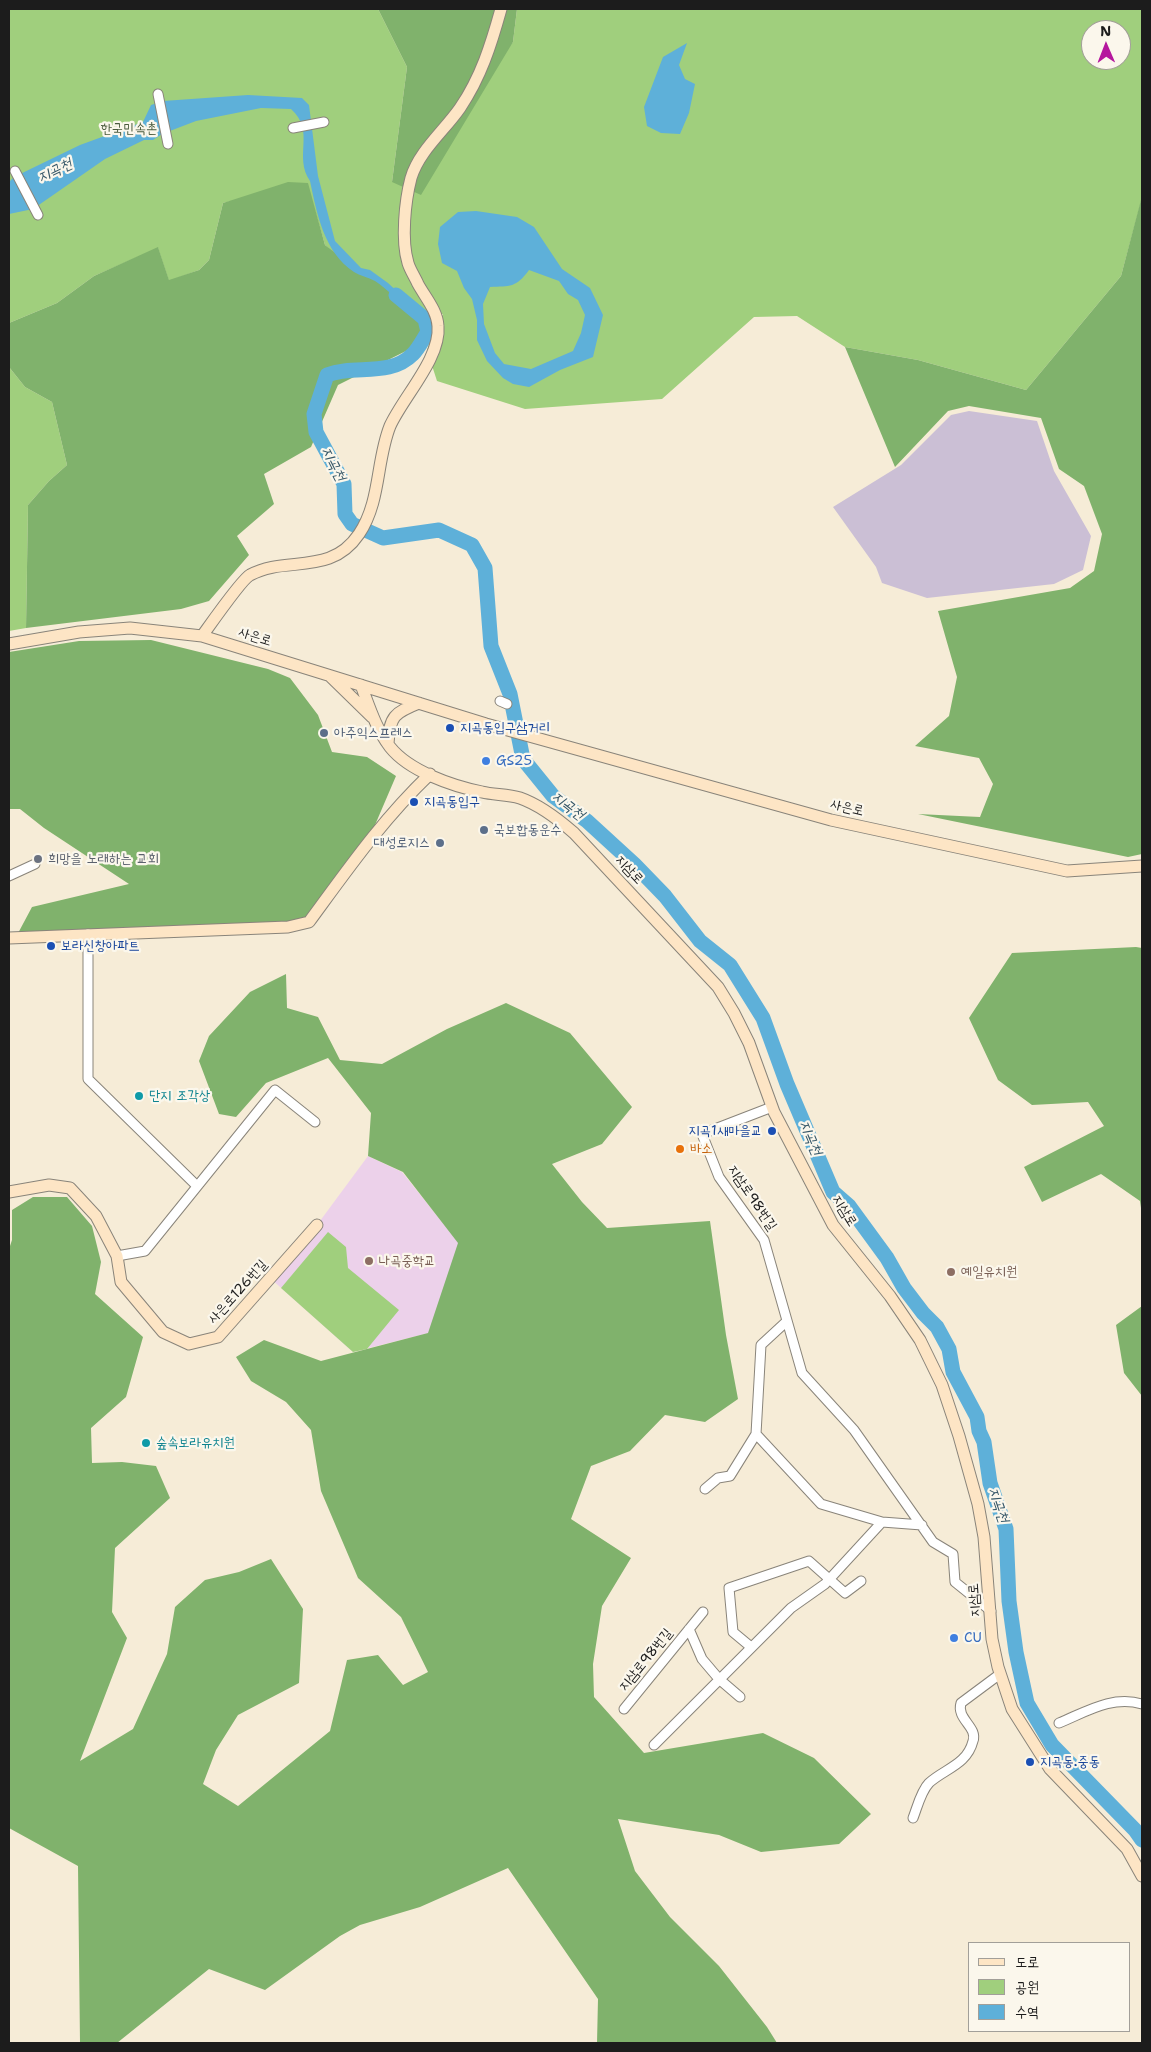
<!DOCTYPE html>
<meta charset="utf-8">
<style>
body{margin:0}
#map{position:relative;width:1151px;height:2052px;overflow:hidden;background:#f6ecd7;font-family:"Shantell Sans","Poor Story",sans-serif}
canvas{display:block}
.frame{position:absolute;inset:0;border:10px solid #1c1c1c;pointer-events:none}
.legend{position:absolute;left:968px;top:1942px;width:162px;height:90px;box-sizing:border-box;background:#fbf7ec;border:1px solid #a29f99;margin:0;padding:6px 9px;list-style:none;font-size:15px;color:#1c1c1c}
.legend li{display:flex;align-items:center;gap:10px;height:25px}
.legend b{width:25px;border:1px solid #a29f99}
.north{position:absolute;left:1081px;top:20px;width:50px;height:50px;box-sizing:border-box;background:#fbf7ec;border:1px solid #a29f99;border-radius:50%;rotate:359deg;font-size:14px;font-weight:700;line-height:20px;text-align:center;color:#1c1c1c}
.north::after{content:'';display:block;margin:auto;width:18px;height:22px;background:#b5179e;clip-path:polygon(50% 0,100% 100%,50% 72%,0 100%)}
</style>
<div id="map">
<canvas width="1151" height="2052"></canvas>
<div class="frame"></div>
<ul class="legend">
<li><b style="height:6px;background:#fde5c5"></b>도로</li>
<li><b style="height:14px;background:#a0cf7d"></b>공원</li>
<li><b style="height:14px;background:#5eb0d9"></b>수역</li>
</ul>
<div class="north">N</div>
</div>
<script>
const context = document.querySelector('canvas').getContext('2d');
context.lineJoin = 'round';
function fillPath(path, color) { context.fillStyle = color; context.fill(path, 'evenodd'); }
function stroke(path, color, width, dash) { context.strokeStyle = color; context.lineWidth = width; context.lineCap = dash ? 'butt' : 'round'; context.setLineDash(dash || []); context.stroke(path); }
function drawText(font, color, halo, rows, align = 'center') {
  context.font = font + ' "Shantell Sans","Poor Story",sans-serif'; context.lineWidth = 4.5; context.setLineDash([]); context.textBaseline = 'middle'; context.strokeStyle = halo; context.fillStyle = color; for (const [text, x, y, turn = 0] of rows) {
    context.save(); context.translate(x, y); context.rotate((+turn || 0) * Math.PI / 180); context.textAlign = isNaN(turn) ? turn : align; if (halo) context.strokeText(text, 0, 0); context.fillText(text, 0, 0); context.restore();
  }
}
fillPath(new Path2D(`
 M368,1156L402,1172L459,1243L429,1333L353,1352L270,1278L317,1225Z`), '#ecd1ea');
fillPath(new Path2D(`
 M969,411L1037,421L1054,471L1091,536L1083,570L1054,584L927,598L882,583L876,567L833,507L901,465L951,415Z`), '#cbbfd5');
fillPath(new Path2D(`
 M9,9H378L407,67L392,182L513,42L517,9H1142V198L1121,276L1026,390L918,360L845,347L797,316L754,317L662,399L525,409L437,381L427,350L434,330L443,314L430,318L418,306L393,299L363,280L325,245L307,183L223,203L209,260L199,270L169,281L158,248L94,276L57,303L9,323ZM1091,30H1121V60H1091Z
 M9,367L25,387L52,402L67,465L49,481L28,505L26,628L9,631Z
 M328,1232L346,1247L348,1268L399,1310L367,1349L353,1352L281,1288Z`), '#a0cf7d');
fillPath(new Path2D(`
 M378,9H517L513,42L421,195L392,182L407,67Z
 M288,182L308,183L325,245L351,265L381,283L425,319L420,344L338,385L311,447L264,474L274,504L237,536L249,555L209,601L181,609L26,628L28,505L49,481L67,465L52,402L25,387L9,367V323L57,303L94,276L158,247L169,280L199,270L209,260L223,203Z
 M1142,196V854L1128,857L918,814L980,817L993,784L979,758L915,746L949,716L957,677L938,611L1070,588L1094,571L1102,534L1084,486L1059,469L1041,418L969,406L948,411L895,467L845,347L918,360L1026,390L1121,276Z
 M151,640L268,669L290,678L318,715L332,752L367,757L396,776L369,839L309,922L16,937L32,907L129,884L44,828L20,809H9V652L79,641Z
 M1136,947L1142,948V1215L1140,1201L1101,1174L1042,1202L1024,1167L1104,1126L1088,1102L1032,1105L998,1080L969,1018L1012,953Z
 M286,974L287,1008L318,1017L340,1060L382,1064L447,1029L506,1003L570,1033L632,1107L602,1144L552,1164L582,1202L607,1228L710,1221L726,1335L738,1399L705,1422L665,1415L630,1451L591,1466L571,1519L631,1558L602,1606L593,1664L594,1697L644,1753L763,1733L814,1758L871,1814L839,1844L761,1852L719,1835L618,1819L635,1871L670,1917L719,1966L767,2027L777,2043H597L598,1999L508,1868L420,1907L360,1925L340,1936L265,1990L209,1969L117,2043H80L78,1866L9,1828V1249L12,1240V1210L33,1197H67L92,1226L101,1262L95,1294L143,1337L126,1397L91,1428L92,1463L122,1462L156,1466L170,1498L115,1548L112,1612L127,1638L80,1761L133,1729L167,1654L175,1607L205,1580L239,1572L271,1559L303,1609L299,1683L238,1715L216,1750L203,1784L238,1806L330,1731L347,1660L378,1655L403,1685L428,1672L401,1617L358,1578L321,1491L311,1430L286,1402L251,1381L236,1357L264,1340L321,1361L428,1333L458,1243L403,1172L368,1156L371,1113L328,1058L266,1083L236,1117L219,1114L199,1061L209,1036L250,992Z
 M1142,1306V1396L1124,1373L1116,1325Z`), '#80b26c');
fillPath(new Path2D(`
 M687,43L679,65L685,79L695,84L689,113L680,134L661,133L647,126L644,107L663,57Z
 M248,95L302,98L309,105L318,176L335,241L361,268L370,270L388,283L416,309C399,304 389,290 375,281C368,277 360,276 354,272C324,252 317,214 310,181C293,156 316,131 291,109L261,108L196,121L162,134L153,140H144L105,159L33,209L9,214V182L14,177L80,145L143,122L151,105L163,101Z
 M476,211L517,217L534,227L562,269L590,288L603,315L593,357L560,370L529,387L513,384L503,378L487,361L477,340V320L472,299L464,288L457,271L442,263L438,244L440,227L458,212ZM529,270L559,281L568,294L578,300L585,315L581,333L573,351L531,369L504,364L495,353L484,324L483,304L490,287C510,286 516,288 529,270Z`), '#5eb0d9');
stroke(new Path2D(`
 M396,295L425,319L428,332C423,339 419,348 413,354C389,378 355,364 327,375L314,414L316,432L344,484L345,514L352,524L383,538L439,530L472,545L485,568L491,646L510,694L523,759L553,796L587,821L634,864L665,896L700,941L730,965L763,1018L787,1084L833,1192L849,1206L887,1258L904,1288L923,1313L937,1327L949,1349L953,1372L977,1417L979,1431L984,1442L990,1483L1006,1529L1009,1601L1016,1652L1027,1703L1052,1745L1135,1830L1142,1840`), '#5eb0d9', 15);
const street = new Path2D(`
 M158,94L168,144
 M293,128L324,122
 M15,171L38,215
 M500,701L507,704
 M9,876L35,864
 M88,934V1079L197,1186
 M772,1107L702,1134L719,1177L764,1240L802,1373L854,1430L933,1542L953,1554L955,1582L991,1611
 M117,1256L145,1251L275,1090L315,1122
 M787,1321L761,1345L756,1434L821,1504L882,1522L922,1525
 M705,1489L718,1478L730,1476L756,1434
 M689,1629L702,1659L719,1679L740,1697
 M751,1647L733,1632L729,1588L809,1561L845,1593L861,1581
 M624,1709L703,1612
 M1059,1723C1086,1712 1112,1695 1142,1704
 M654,1745L791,1608L825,1584L882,1522
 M913,1818C917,1808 921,1791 929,1783C944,1769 967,1765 973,1741C978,1727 956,1719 961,1703L1000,1674`);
const secondary = new Path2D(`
 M202,636C210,625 242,579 250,575C286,555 330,577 359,534C381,501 376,461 390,426C403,397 441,358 438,326C437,310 425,297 418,284C415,277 410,270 408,263C401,240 405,201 411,178C419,151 444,131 460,108C481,77 491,45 501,9
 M9,644L79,632L130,628L202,636L486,724L831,820L1067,871L1142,866
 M330,676L372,717
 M361,685C369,706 376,729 390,747C409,771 452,786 482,792C494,795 508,794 520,798C540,805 558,819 574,833L718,987L734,1013L749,1043L774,1112L833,1225L890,1296L920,1340L942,1385L959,1436L978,1504L984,1537L992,1639L998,1667L1012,1709L1050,1769L1127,1849L1142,1876
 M388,743C390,716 394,713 419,703
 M9,938L288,927L309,922C348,869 382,820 430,774
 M9,1192L49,1185L70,1188L96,1216L117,1256L121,1282L163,1332L189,1344L218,1337L317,1225`);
stroke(street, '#89847a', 11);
stroke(secondary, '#89847a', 13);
stroke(street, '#fff', 9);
stroke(secondary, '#fde5c5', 11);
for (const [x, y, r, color] of [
 [450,728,5,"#1a4fb4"],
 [324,733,5,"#5c6f8a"],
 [486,761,5,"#3f7fe0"],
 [414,802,5,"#1a4fb4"],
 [484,830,5,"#5c6f8a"],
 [440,843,5,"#5c6f8a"],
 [38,859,5,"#6b7280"],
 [51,946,5,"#1a4fb4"],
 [139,1096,5,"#0f9aa8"],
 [772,1131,5,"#1a4fb4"],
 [680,1149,5,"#e8710a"],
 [369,1261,5,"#8d6e63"],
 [951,1272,5,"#8d6e63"],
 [146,1443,5,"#0f9aa8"],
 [954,1638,5,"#3f7fe0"],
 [1030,1762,5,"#1a4fb4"]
]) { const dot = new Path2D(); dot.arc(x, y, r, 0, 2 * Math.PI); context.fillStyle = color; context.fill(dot); stroke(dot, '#fbf7ec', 2); }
drawText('14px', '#4a5b3e', '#fbf7ec', [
 ["한국민속촌",129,129]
]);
drawText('14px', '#1c1c1c', '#fbf7ec', [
 ["사은로",255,637,17],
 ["사은로",847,808,13],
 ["지삼로",629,870,47],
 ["지삼로98번길",752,1198,56],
 ["지삼로",844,1211,58],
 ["사은로126번길",238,1292,-48],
 ["지삼로",975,1600,-94],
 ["지삼로98번길",646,1660,-51]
]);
drawText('14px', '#164399', '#fbf7ec', [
 ["지곡동입구삼거리",460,728],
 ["지곡동입구",424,802],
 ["보라신창아파트",61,946],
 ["지곡1새마을교",762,1131,"right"],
 ["지곡동.중동",1040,1762]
], 'left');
drawText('14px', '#4e5e75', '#fbf7ec', [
 ["아주익스프레스",334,733],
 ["국보합동운수",494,830],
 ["대성로지스",430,843,"right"]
], 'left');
drawText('14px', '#366cbe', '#fbf7ec', [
 ["GS25",496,761],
 ["CU",964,1638]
], 'left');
drawText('14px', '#5b616d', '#fbf7ec', [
 ["희망을 노래하는 교회",48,859]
], 'left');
drawText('14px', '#0d838f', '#fbf7ec', [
 ["단지 조각상",149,1096],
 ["숲속보라유치원",156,1443]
], 'left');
drawText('14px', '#c56008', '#fbf7ec', [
 ["바소",690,1149]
], 'left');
drawText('14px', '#785e54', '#fbf7ec', [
 ["나곡중학교",379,1261],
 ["예일유치원",961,1272]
], 'left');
drawText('italic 15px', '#365768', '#fbf7ec', [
 ["지곡천",55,171,-26],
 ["지곡천",333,464,63],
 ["지곡천",568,806,38],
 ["지곡천",810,1138,67],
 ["지곡천",998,1505,71]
]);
</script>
